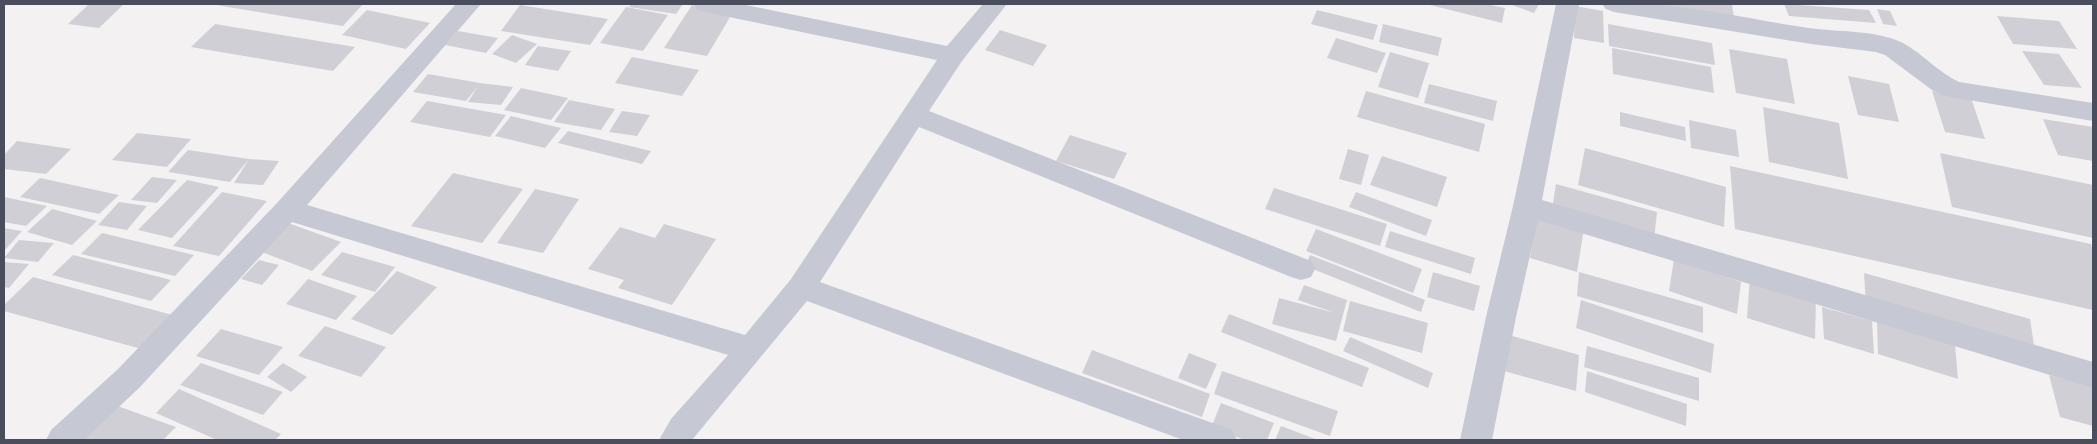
<!DOCTYPE html>
<style>
body{margin:0}
#map{position:relative;width:2097px;height:444px;overflow:hidden;background:#f3f1f1;font-family:"Noto Sans",sans-serif}
canvas{display:block}
.frame{position:absolute;inset:0;border:5px solid #4a4d5c;pointer-events:none}
</style>
<div id="map">
<canvas width="2097" height="444"></canvas>
<div class="frame"></div>
</div>
<script>
const context = document.querySelector('canvas').getContext('2d');
context.lineJoin = 'round';
function fillPath(path, color) { context.fillStyle = color; context.fill(path, 'evenodd'); }
fillPath(new Path2D(`
 M89,4H124L99,28L68,24Z
 M210,4H363L343,26Z
 M631,4H683L676,14L629,7Z
 M1426,4H1486L1505,8L1502,23Z
 M1509,4H1539L1534,13Z
 M1657,4H1732L1734,18L1657,5Z
 M1784,4L1869,10L1876,23L1789,16Z
 M520,5L608,19L590,45L501,31Z
 M692,5L733,12L707,56L664,48Z
 M1575,6L1603,11L1604,43L1574,38Z
 M626,7L668,15L643,51L600,43Z
 M1877,9L1890,11L1897,26L1883,24Z
 M367,10L430,23L406,49L342,35Z
 M1317,10L1378,25L1373,40L1311,24Z
 M1997,16L2059,21L2077,49L2013,44Z
 M215,24L355,47L333,71L191,47Z
 M1383,24L1442,38L1438,56L1379,42Z
 M1608,24L1712,43L1715,65L1609,46Z
 M1000,30L1047,45L1033,66L985,50Z
 M458,31L498,38L486,53L445,45Z
 M512,35L537,44L516,63L492,54Z
 M1336,38L1386,53L1377,73L1327,58Z
 M538,46L571,51L558,71L525,65Z
 M1612,48L1711,67L1714,93L1613,74Z
 M1729,49L1787,59L1795,104L1736,93Z
 M2022,51L2059,54L2082,88L2044,85Z
 M1390,52L1429,63L1418,98L1378,87Z
 M632,57L699,70L682,96L615,83Z
 M428,74L480,83L513,87L501,105L468,102L478,86L466,101L413,92Z
 M1848,76L1889,84L1899,122L1858,115Z
 M1429,84L1497,101L1493,121L1424,103Z
 M521,88L568,98L551,120L504,110Z
 M1366,91L1485,124L1479,152L1357,117Z
 M1932,91L1971,98L1985,139L1945,132Z
 M569,100L615,109L601,130L554,122Z
 M427,101L506,115L490,137L410,122Z
 M1763,107L1839,123L1848,179L1769,162Z
 M622,111L650,115L637,136L609,132Z
 M1620,112L1685,127L1686,141L1620,126Z
 M511,116L561,128L545,148L495,136Z
 M2043,119L2093,127V161L2058,155Z
 M1689,120L1736,130L1739,157L1691,148Z
 M568,131L651,151L642,164L558,143Z
 M137,133L191,139L167,167L112,160Z
 M1070,135L1127,153L1114,179L1056,161Z
 M17,141L71,149L46,174L4,169V155Z
 M1585,148L1726,187L1724,227L1578,185Z
 M1348,149L1369,155L1361,185L1339,179Z
 M188,150L249,159L230,182L168,172Z
 M1940,153L2093,185V238L1952,207Z
 M1382,156L1447,177L1437,207L1370,185Z
 M249,159L279,161L263,185L234,183Z
 M1730,166L2091,244L2093,252V310L1735,229Z
 M453,173L523,189L482,243L411,226Z
 M152,177L177,180L157,203L131,200Z
 M40,178L119,195L99,214L20,197Z
 M187,180L219,187L172,238L138,230Z
 M1556,184L1657,212L1654,239L1552,210Z
 M1274,188L1387,224L1380,246L1265,209Z
 M535,189L579,199L543,253L497,243Z
 M222,192L267,201L219,256L173,246Z
 M1356,192L1432,220L1426,236L1349,207Z
 M4,197L47,206L26,226L4,222Z
 M119,202L147,206L127,230L98,225Z
 M52,209L97,221L72,245L27,232Z
 M1537,215L1584,228L1577,272L1530,258Z
 M288,223L341,242L312,271L259,251Z
 M664,224L716,239L672,305L618,288L624,280L588,269L620,227L655,238Z
 M4,228L22,231L4,251Z
 M1316,229L1422,269L1413,293L1306,251Z
 M1390,231L1475,258L1471,274L1385,247Z
 M102,233L194,255L175,276L81,254Z
 M19,240L54,243L38,262L4,258Z
 M342,252L395,267L375,292L321,275Z
 M73,255L171,280L151,301L52,275Z
 M1310,255L1425,300L1421,312L1305,266Z
 M1674,259L1741,282L1737,314L1669,291Z
 M259,260L279,265L262,285L241,279Z
 M4,262L29,264L9,288L4,287Z
 M397,271L437,287L392,335L351,319Z
 M1433,272L1480,286L1474,311L1427,297Z
 M1579,272L1703,307V333L1577,296Z
 M1864,273L2030,319L2035,352L1866,304Z
 M1750,276L1816,296L1815,339L1747,318Z
 M33,277L176,316L145,350L4,311V305Z
 M308,279L357,296L336,320L286,304Z
 M1304,285L1347,300L1336,341L1272,324L1279,298L1335,313L1298,300Z
 M1581,300L1714,344L1711,373L1576,328Z
 M1350,301L1428,323L1422,353L1343,331Z
 M1822,307L1872,321L1874,354L1824,339Z
 M1229,314L1369,368L1362,387L1221,332Z
 M1877,322L1955,345L1958,379L1878,354Z
 M325,326L386,347L361,377L298,356Z
 M221,329L283,347L259,375L196,356Z
 M1509,335L1579,355L1576,391L1504,371Z
 M1350,337L1433,373L1428,388L1343,351Z
 M1587,346L1699,378V401L1584,367Z
 M1092,350L1210,394L1202,417L1082,373Z
 M1189,353L1217,364L1206,389L1178,378Z
 M201,363L283,392L263,415L180,385Z
 M283,363L307,377L291,392L267,377Z
 M1222,371L1338,411L1330,436L1214,394Z
 M1587,371L1687,404L1686,426L1585,392Z
 M2049,375L2093,386V426L2060,417Z
 M179,389L281,434L275,440H217L156,413Z
 M1221,403L1274,423L1267,440H1245L1211,428Z
 M112,404L176,427L163,440H88L80,437Z
 M1281,426L1318,440H1275Z`), '#cfcfd5');
fillPath(new Path2D(`
 M456,4H481L307,205L745,335L791,279L937,60L705,12L697,9L694,4H741L947,46L983,4H1007L962,61L929,111L1311,261L1315,269L1311,277L1301,280L1291,277L919,127L820,282L1232,430L1237,440H1183L807,301L692,440H659L671,419L728,355L292,222L140,387L84,440H46L51,430L118,369L277,203Z
 M1556,4H1579L1542,200L2093,362V388L1538,220L1516,317L1492,440H1460L1486,317L1513,206Z
 M1602,4C1672,0 1741,18 1809,28C1837,32 1877,30 1903,43C1923,54 1938,72 1959,82L2093,103V121L1945,96L1932,90L1885,55L1876,52L1811,44L1614,12L1606,9Z`), '#c6c8d4');
</script>
